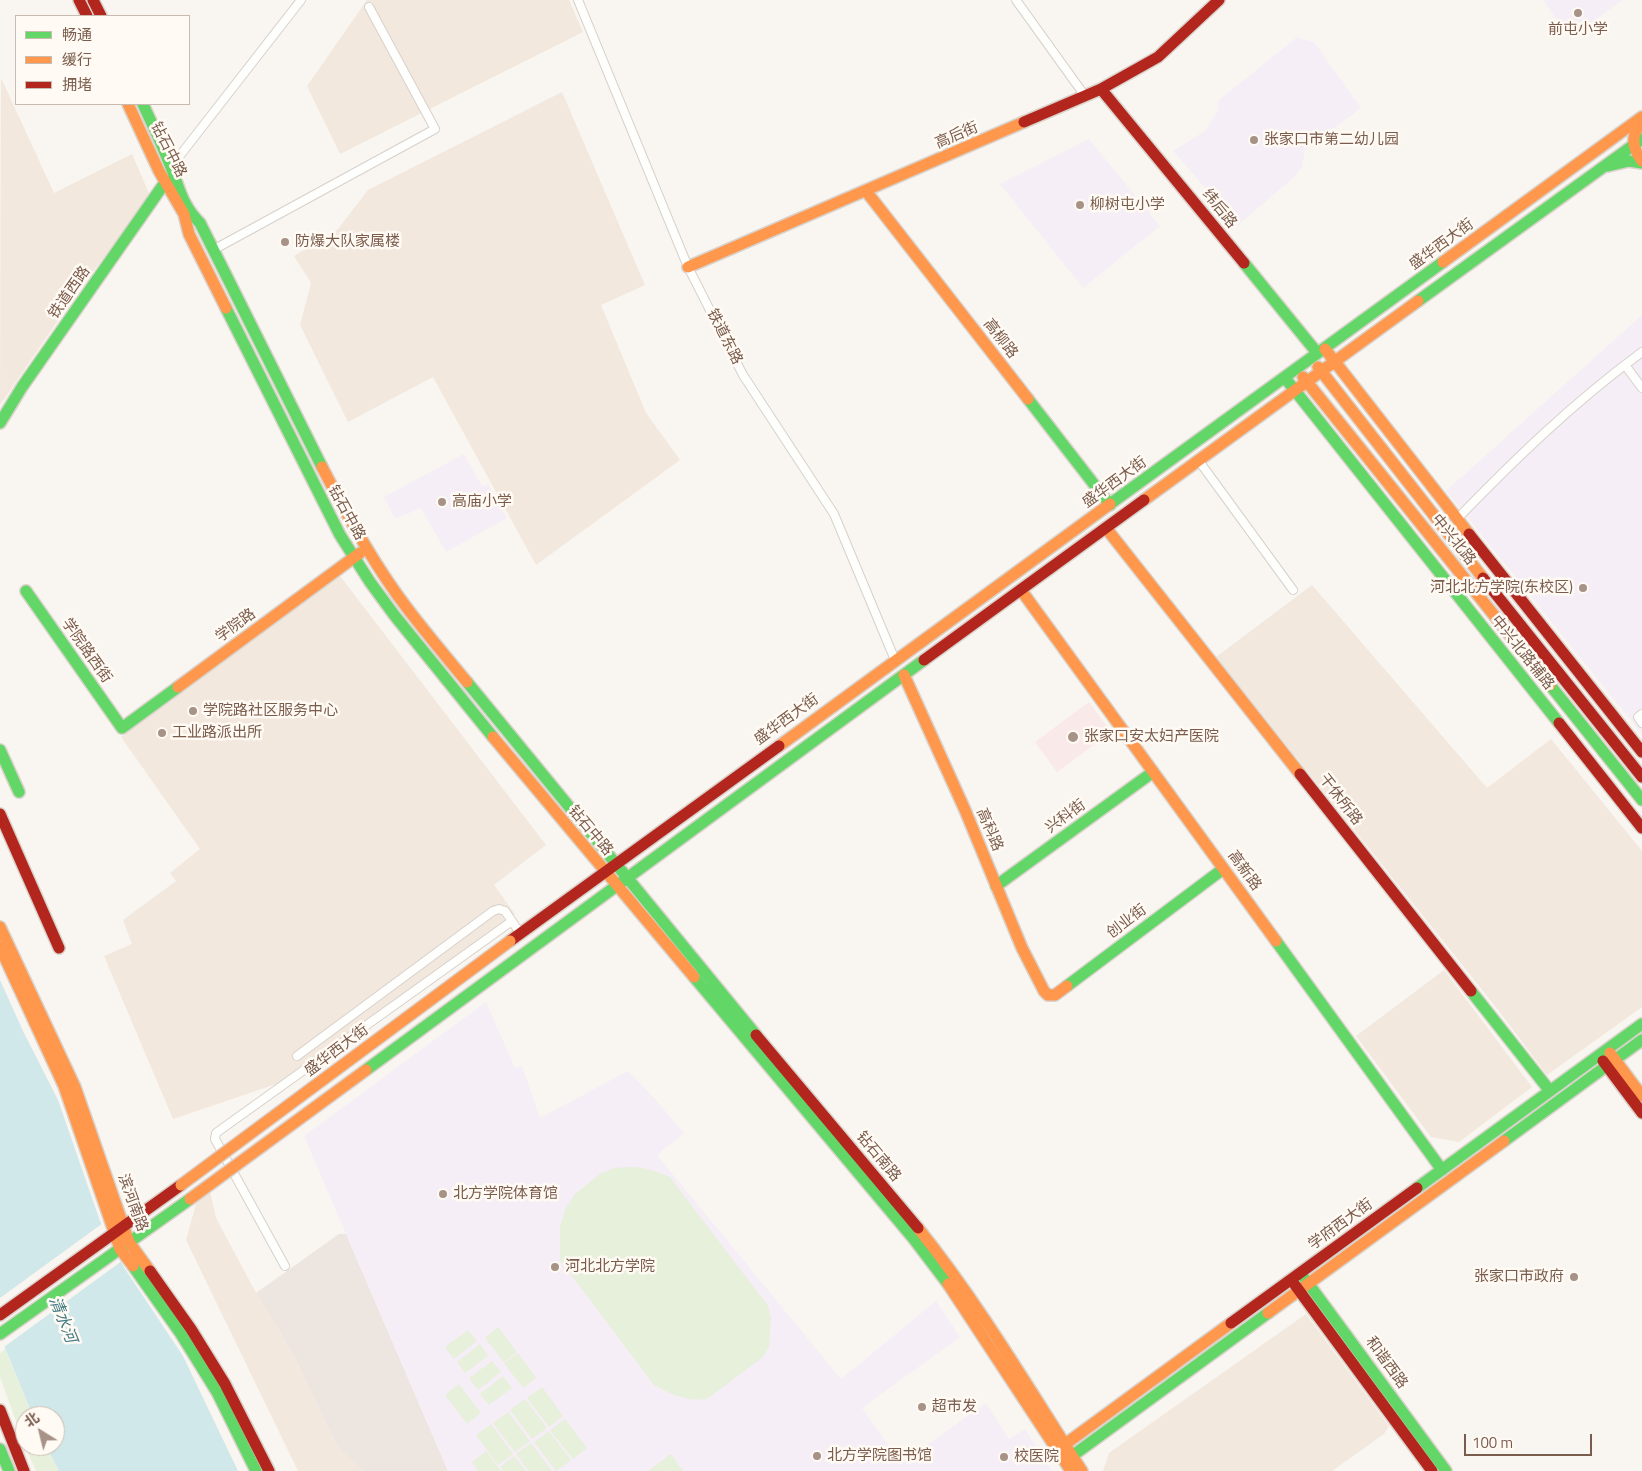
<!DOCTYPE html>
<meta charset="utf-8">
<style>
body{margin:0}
#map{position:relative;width:1642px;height:1471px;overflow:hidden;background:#f9f5f0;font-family:"Titillium Web","Noto Sans SC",sans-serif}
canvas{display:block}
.legend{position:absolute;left:15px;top:15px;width:175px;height:90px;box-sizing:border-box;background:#fffaf3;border:1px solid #cabbb1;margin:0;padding:6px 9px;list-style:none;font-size:15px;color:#7a5c4d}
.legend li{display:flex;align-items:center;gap:10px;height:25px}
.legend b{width:25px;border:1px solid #cabbb1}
.north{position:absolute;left:15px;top:1406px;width:50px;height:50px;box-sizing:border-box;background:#fffaf3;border:1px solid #cabbb1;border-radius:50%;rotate:324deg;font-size:14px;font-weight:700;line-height:20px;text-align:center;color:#7a5c4d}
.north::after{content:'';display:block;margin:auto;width:18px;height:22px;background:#a69286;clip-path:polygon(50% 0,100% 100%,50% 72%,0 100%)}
.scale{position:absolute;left:1464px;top:1434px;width:128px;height:22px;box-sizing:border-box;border:2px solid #7a5c4d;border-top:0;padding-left:6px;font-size:15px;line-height:18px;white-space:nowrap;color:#7a5c4d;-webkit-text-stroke:4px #fffaf3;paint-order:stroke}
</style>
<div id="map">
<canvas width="1642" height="1471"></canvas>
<ul class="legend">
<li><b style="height:6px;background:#63d668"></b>畅通</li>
<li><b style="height:6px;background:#ff974d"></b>缓行</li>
<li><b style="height:6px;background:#b3261e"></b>拥堵</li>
</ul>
<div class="north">北</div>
<div class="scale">100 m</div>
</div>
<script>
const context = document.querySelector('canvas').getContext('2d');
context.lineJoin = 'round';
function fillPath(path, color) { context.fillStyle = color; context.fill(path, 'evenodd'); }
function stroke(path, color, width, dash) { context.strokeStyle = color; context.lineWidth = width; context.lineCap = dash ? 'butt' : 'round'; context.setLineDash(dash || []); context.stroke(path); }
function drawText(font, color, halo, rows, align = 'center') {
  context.font = font + ' "Titillium Web","Noto Sans SC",sans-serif'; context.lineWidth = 5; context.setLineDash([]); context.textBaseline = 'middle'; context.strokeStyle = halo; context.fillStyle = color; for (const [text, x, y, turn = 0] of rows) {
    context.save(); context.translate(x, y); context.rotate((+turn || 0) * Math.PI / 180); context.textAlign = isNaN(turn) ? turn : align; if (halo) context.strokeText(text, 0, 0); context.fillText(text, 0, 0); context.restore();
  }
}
fillPath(new Path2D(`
 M367,0H569L583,32L340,154L307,86Z
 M1,78L54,193L132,154L151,198L83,284L0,405Z
 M562,92L645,285L601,305L646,413L680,460L536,565L433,377L348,422L300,325L311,283L294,256L338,229L368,190Z
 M340,576L546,845L494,885L515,914L279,1083L173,1119L104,956L132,944L123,920L176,881L170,873L200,849L121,737Z
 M1312,585L1487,788L1551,739L1642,851V1007L1547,1075L1499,1011L1216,657Z
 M1444,970L1532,1087L1459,1142L1431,1137L1356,1036Z
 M210,1191L216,1218L256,1293L294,1356L337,1446L363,1471H298L186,1240L196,1204Z
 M1306,1314L1389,1426L1384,1434L1332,1471H1103L1109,1453Z`), '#f2e8de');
fillPath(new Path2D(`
 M339,1234H346L448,1471H363L337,1446L294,1356L256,1293Z`), '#ede5e0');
fillPath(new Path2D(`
 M1543,0H1622L1587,26L1562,27Z
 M1296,38L1314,42L1361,108L1305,149L1302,167L1294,177L1238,225L1173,151L1205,131L1218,111L1219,100Z
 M1089,139L1160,226L1083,288L1000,184Z
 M1642,315V734L1446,491Z
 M464,454L482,486L488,484L507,518L446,552L421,508L395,519L384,497Z
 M486,1002L515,1068L522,1066L540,1118L628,1071L655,1099L684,1133L657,1155L841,1379L936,1301L960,1337L862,1408L901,1463L986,1403L1009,1439L1025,1429L1052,1471H448L304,1136Z`), '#f6eef6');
fillPath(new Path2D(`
 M1089,702L1111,732L1057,772L1035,742Z`), '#fae9e9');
fillPath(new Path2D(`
 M629,1167C644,1167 656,1171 670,1177L768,1306L771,1319L770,1334L769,1347L763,1357L707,1399C688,1402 670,1394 654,1385L560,1260V1227L565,1210L575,1194L600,1174L614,1168Z
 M498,1327L517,1352L504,1362L485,1338Z
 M468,1330L477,1341L454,1359L445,1347Z
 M480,1344L488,1356L465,1373L457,1362Z
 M5,1349L33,1416H25V1446L0,1377V1353Z
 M518,1353L536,1378L523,1388L504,1363Z
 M492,1361L501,1372L478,1390L469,1378Z
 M503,1376L512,1388L489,1405L480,1394Z
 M459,1384L481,1413L467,1424L445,1395Z
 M542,1387L563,1416L549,1427L527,1398Z
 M525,1399L547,1428L532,1439L510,1410Z
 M508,1412L530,1441L515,1452L493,1423Z
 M565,1419L587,1448L573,1459L550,1430Z
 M491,1424L513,1454L498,1465L476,1435Z
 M549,1431L571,1460L556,1471L534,1442Z
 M531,1443L552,1471H529L516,1454Z
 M25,1446H46L59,1471H36Z
 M486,1451L501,1471H478L472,1462Z
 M671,1454L683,1471H648Z
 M514,1456L526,1471H503L500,1467Z`), '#e7f0db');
fillPath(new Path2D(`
 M0,980L23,1031L58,1100L100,1221L123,1266L183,1356L238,1471H59L46,1446H55V1416H33L0,1336Z`), '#d0e8ea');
fillPath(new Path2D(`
 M103,1223L122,1261L4,1347L0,1336V1298Z`), '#f9f5f0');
const street = new Path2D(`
 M578,0L688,267L743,375L834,514L895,660
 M1016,0L1085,96
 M171,167L301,0
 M213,250L435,129L369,7
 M1625,365L1642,388
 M1199,461L1293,590
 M1457,519C1515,459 1574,402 1642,352
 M1642,714L1638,717L1642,723
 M297,1056L493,911L499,909L505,911L520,933
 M285,1266L215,1139L216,1133L512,921`);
const fast = new Path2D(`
 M143,104C152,124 162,144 170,165C180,188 181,204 200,223L322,467
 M1608,166L1629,161L1642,163
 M1244,263L1314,349
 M1418,301L1642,139
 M226,308L340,535L370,582L395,616L493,737
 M1285,378L1559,723
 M1028,399L1110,505
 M0,423L22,387L166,181
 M1110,504L1443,262
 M26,591L122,728L178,687
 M467,682L756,1035
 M1550,685L1642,800
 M0,750L19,792
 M996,886L1153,772
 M1276,941L1442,1170
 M521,956L924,660
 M694,977L913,1238L948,1284
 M1067,986L1223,869
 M1471,991L1550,1091
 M1504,1141L1642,1040
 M1417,1188L1642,1024
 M133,1266L181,1334L217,1392L256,1471
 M1305,1279L1446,1471
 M0,1334L190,1199
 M0,1449L9,1471
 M1068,1459L1268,1313`);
const slow = new Path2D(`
 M128,104L159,171L184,214L189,234L226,308
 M1642,121C1631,136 1631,146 1642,161
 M866,191L1028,399
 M1443,262L1642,117
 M688,267L1024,122
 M1325,349L1469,534
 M1318,367L1483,578
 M1303,377L1550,685
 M322,467C347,516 374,565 407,608C426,633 447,658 467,682
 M1144,500L1418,301
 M1106,528L1300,774
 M1021,590L1276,941
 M904,675L965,810L1022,948L1044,991L1048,995H1055L1067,986
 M178,687L360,553
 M493,737L694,977
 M779,746L1110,504
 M0,927L75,1087L129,1242L150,1271
 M0,947L64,1086L120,1249L133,1266
 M1610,1053L1642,1096
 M918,1228C979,1304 1029,1389 1082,1471
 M948,1284L1071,1471
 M1268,1313L1504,1141
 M1060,1448L1231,1323`);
const jam = new Path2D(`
 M79,0L87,16
 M93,0L101,16
 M1101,89L1244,263
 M1024,122L1101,89L1158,57L1219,0
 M1469,534L1642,752
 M1483,578L1642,777
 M924,660L1144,500
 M1559,723L1642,828
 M1300,774L1471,991
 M0,814L59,948
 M510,941L779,746
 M756,1035L918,1228
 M1603,1061L1642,1113
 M150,1271L191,1329L225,1384L269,1471
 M1295,1285L1432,1471
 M0,1315L181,1185
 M1231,1323L1417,1188
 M0,1410L24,1471`);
stroke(street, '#d7d1cb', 10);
stroke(fast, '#d9d2cb', 14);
stroke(slow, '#d9d2cb', 14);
stroke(jam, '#d9d2cb', 14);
stroke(street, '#fefefd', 8);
stroke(fast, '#63d668', 11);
stroke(slow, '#ff974d', 11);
stroke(jam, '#b3261e', 11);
const fastBridge = new Path2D(`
 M366,1070L521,956`);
const slowBridge = new Path2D(`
 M181,1185L510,941
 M190,1199L366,1070`);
stroke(fastBridge, '#dad1cc', 14, []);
stroke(slowBridge, '#dad1cc', 14, []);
stroke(fastBridge, '#63d668', 11);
stroke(slowBridge, '#ff974d', 11);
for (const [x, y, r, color] of [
 [1578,13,5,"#a69286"],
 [1254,140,5,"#a69286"],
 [1080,205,5,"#a69286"],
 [285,242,5,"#a69286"],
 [442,502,5,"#a69286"],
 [1583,588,5,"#a69286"],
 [193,711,5,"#a69286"],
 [162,733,5,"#a69286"],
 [1073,737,6,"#a69286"],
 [443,1194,5,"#a69286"],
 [555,1267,5,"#a69286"],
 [1574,1277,5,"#a69286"],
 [922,1407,5,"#a69286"],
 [817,1456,5,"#a69286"],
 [1004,1457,5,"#a69286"]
]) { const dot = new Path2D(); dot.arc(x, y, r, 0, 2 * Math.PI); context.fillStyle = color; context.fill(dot); stroke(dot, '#fffaf3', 2); }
drawText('15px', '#7a5c4d', '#fffaf3', [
 ["前屯小学",1578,30,"center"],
 ["张家口市第二幼儿园",1264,140],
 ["柳树屯小学",1090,205],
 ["防爆大队家属楼",295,242],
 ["高庙小学",452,502],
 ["河北北方学院(东校区)",1573,588,"right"],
 ["学院路社区服务中心",203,711],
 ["工业路派出所",172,733],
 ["张家口安太妇产医院",1084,737],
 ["北方学院体育馆",453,1194],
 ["河北北方学院",565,1267],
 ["张家口市政府",1564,1277,"right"],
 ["超市发",932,1407],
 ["北方学院图书馆",827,1456],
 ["校医院",1014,1457]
], 'left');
drawText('15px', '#7a5c4d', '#fffaf3', [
 ["高后街",957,136,-23],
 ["钻石中路",168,150,63],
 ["纬后路",1219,209,51],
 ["盛华西大街",1442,245,-36],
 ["铁道西路",70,293,-55],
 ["铁道东路",724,337,63],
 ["高柳路",1000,339,52],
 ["盛华西大街",1115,483,-36],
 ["钻石中路",346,513,61],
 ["中兴北路",1453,540,51],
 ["学院路",236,626,-36],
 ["学院路西街",86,651,55],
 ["中兴北路辅路",1522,653,51],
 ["盛华西大街",787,720,-36],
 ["干休所路",1340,800,52],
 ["兴科街",1066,817,-36],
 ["高科路",989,830,67],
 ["钻石中路",590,831,50],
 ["高新路",1244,871,54],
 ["创业街",1127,922,-37],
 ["盛华西大街",337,1051,-37],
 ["钻石南路",878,1157,50],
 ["滨河南路",132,1203,70],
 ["学府西大街",1341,1225,-36],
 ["和谐西路",1386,1363,54]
]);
drawText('italic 16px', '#437c86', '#fffaf3', [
 ["清水河",62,1320,68]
]);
</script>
